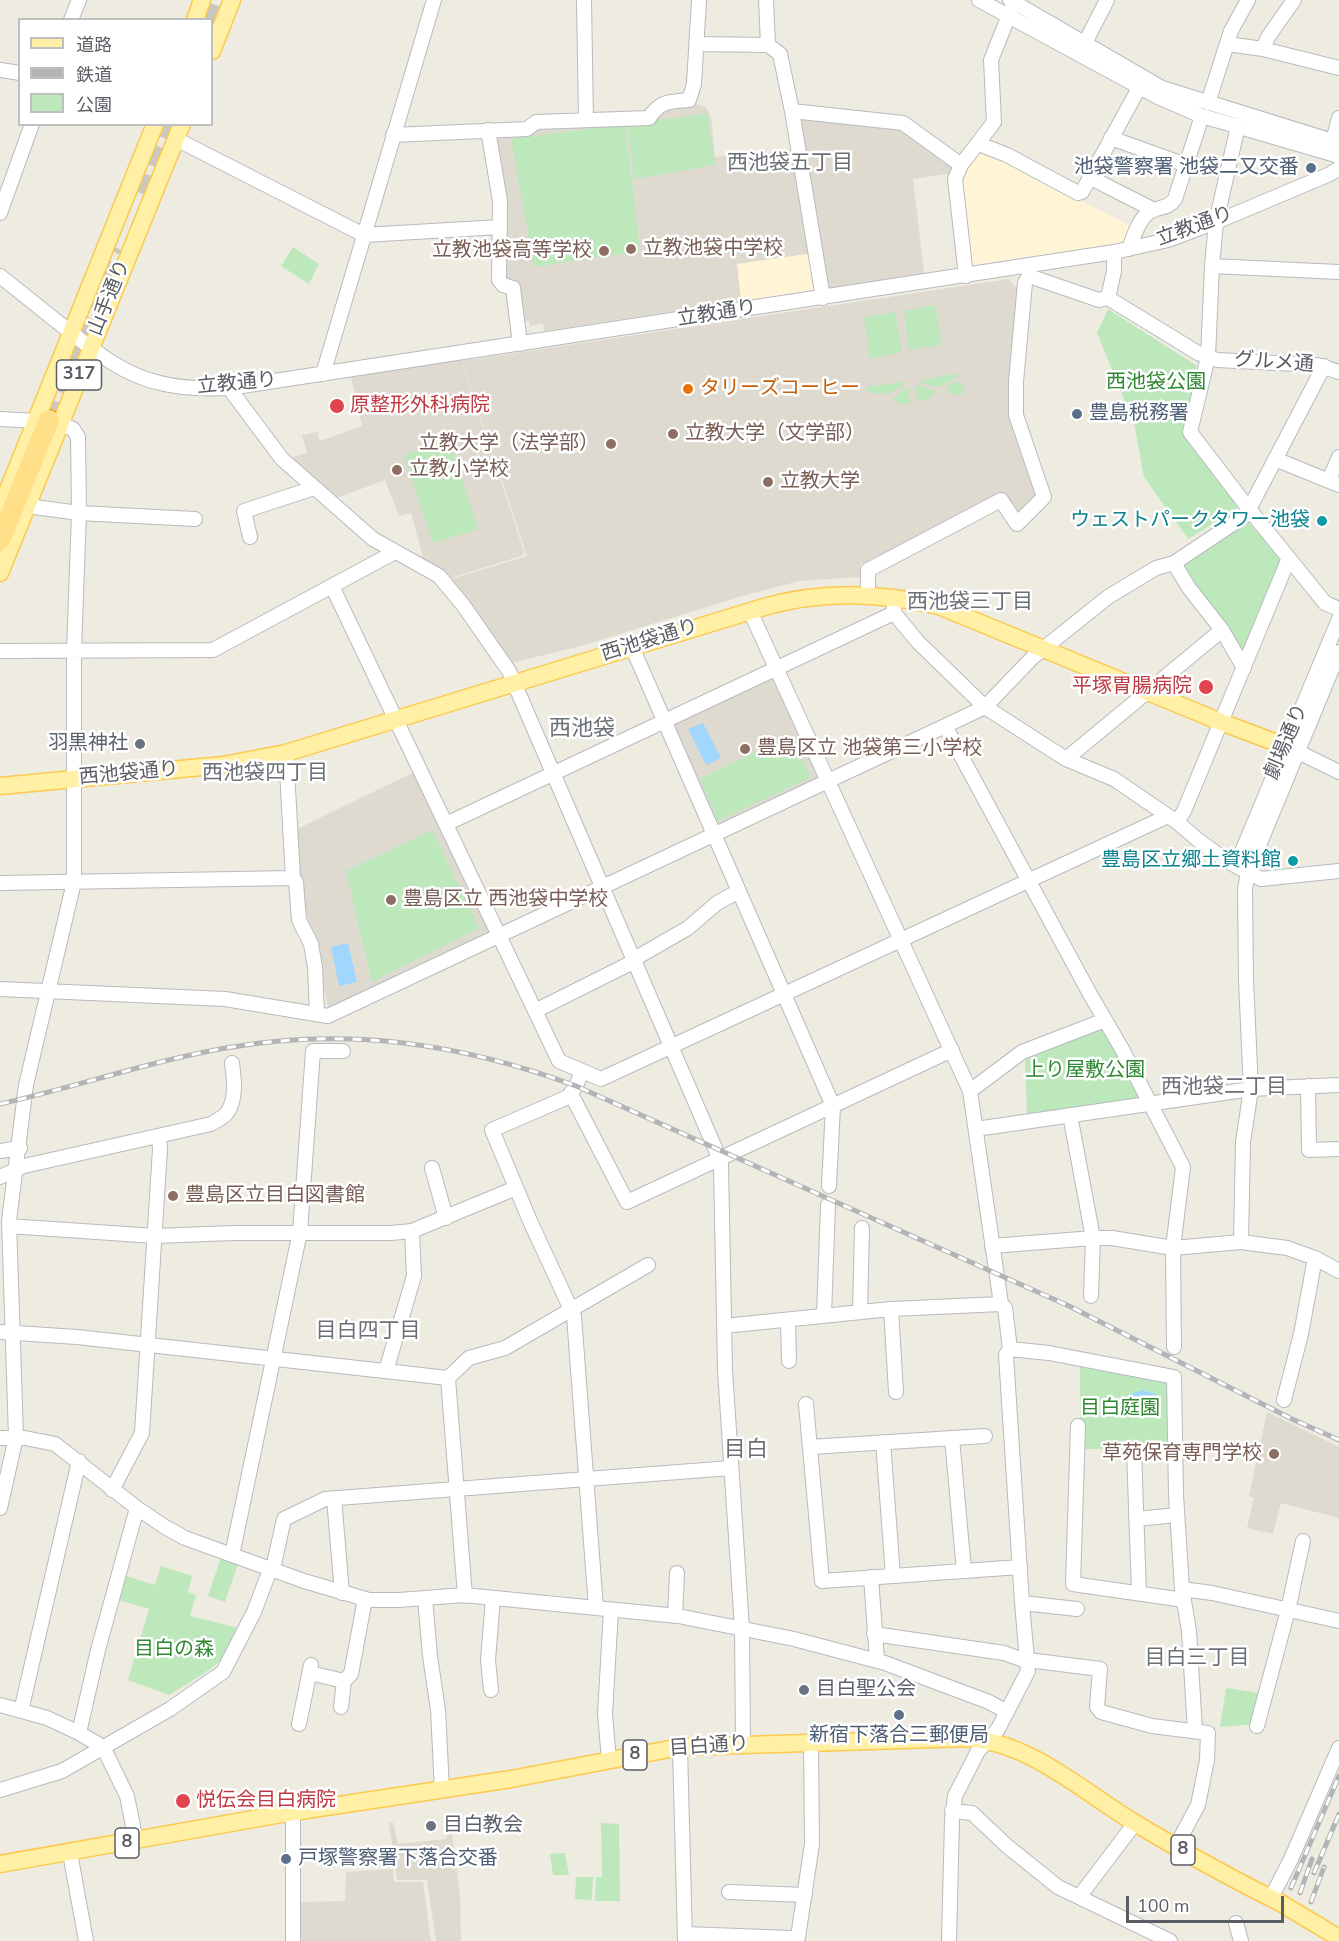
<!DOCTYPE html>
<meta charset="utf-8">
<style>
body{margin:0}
#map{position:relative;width:1339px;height:1941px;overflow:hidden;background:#eeebe1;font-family:"Nunito Sans","Noto Sans JP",sans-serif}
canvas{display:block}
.legend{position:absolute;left:18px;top:18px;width:195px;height:108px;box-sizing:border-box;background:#fff;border:2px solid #bdbfc1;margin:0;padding:8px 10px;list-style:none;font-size:18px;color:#5a5e64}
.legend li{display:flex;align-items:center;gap:12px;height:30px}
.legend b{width:30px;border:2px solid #bdbfc1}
.scale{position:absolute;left:1126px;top:1896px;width:158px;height:27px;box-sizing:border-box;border:3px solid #5a5e64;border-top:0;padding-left:8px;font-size:18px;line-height:21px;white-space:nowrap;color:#5a5e64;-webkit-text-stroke:4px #fff;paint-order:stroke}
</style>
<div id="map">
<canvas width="1339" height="1941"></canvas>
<ul class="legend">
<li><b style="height:8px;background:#fff0a6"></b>道路</li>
<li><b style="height:8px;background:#b3b4b5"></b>鉄道</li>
<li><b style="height:16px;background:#bce8bc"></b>公園</li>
</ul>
<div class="scale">100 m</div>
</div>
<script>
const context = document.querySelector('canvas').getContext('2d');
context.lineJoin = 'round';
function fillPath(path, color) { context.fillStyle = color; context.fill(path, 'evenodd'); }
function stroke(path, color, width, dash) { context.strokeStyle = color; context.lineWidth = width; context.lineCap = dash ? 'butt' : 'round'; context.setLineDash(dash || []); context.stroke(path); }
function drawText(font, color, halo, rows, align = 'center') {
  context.font = font + ' "Nunito Sans","Noto Sans JP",sans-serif'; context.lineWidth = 5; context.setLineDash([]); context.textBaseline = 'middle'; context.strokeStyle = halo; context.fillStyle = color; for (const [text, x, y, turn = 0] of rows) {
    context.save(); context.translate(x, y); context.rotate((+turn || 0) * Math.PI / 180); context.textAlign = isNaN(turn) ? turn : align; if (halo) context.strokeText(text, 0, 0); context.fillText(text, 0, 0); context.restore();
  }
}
fillPath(new Path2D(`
 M978,149L1131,226L1123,243L969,266L960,177Z
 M813,253L817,290L741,301L737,264Z`), '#fff5d6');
fillPath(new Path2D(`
 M695,104L706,107L711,117L715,157L795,150L813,253L737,264L741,301L544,331L543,323L530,326L529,321L523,322L503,278L493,133L537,127L650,121L665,105Z
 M796,114L902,126L956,164L953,173L913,179L924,273L827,289Z
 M1009,279L1018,290L1010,417L1039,500L1019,516L1005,496L922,539L860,564V577L799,581L739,597L581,646L511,663L448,580L527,556L462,361Z
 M461,359L524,552L521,556L448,579L436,566L424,561L411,513L399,516L385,480L334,499L286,459L307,453L302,435L317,432L320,441L362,426L351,377Z
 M774,674L821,776L715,829L670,722Z
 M416,771L493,932L329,1011L300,883L297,829Z
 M1267,1412L1339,1447V1518L1281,1503L1273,1534L1247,1528L1254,1498L1249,1496Z
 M449,1813L460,1894L461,1941H436L427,1880H397L389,1823L393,1822L398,1844L447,1839L444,1814Z
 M393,1869L394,1882H423L431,1941H301L300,1902L345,1901L346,1872Z`), '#dedad0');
fillPath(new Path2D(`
 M707,114L715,165L634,179L627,124Z
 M625,124L640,251L534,267L511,139Z
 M293,247L319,264L309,284L281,266Z
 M935,305L942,345L909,350L904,311Z
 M1108,309L1197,366L1183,433L1238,508L1188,539L1144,477L1134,423L1097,333Z
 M895,312L902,352L870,359L864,317Z
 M957,373V376C941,389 937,388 918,381Z
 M902,382L906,383C889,394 885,398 866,390L867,387Z
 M954,382L962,384L964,394L956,395L949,392L947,387Z
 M917,385L936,391V392L927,400L918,401L915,386Z
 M908,387L910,403L903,404L893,401V398Z
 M449,440L478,529L433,543L404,455Z
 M1247,520L1280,559V563L1243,653L1179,567Z
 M789,735L811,777L718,821L700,779Z
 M432,830L479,928L372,982L346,871Z
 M1104,1025L1146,1100L1027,1118L1025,1055Z
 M1080,1362L1174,1379V1448L1080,1449Z
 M221,1558L238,1564L225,1602L208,1596Z
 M161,1566L192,1576L188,1592L196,1595L190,1616L239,1628L223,1659L203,1674L169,1695L128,1680L149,1609L119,1600L126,1576L155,1585Z
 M1226,1688L1261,1693L1255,1724L1220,1727Z
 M601,1823L619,1824L620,1901H595L596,1877H602Z
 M565,1853L569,1875H553L550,1854Z
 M576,1877H593L592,1900L575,1899Z`), '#bce8bc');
fillPath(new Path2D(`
 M703,723L721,758L706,765L688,729Z
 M348,943L357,982L339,986L331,947Z
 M1142,1390L1159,1395L1160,1408L1141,1417H1112L1107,1412V1407L1111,1402L1115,1403L1125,1400L1126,1396Z`), '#a1d7ff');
stroke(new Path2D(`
 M212,25L221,0
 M145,195L172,124
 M49,420L96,307L123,251`), '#c9c8c2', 20, [20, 10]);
const minor = new Path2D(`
 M584,0L586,120
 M766,0L768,45
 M979,0L1158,97L1202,116L1339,156
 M1010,0L1162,88L1339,143
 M71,20L79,0
 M1085,43L1107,0
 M696,44L768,45L780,54L792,111L823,298
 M1227,44L1263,49L1339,68
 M1263,49L1268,37L1294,0
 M0,70L20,73
 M1208,103L1231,31L1248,0
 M792,111L903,123L961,165
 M1238,126L1216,222L1212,266L1208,357L1190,432L1249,509L1325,603L1339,609
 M488,130L500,201L499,280L503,285L513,288L520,344
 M393,135L527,129L536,122L649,118C661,100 669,102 689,100L694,84L699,0
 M1111,138L1186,165
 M176,139L364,235L500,227
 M1333,141L1339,118
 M979,144L1007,155L1078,193L1082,192L1139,88
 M1089,177L1154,210
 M0,213L32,124
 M1129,249C1133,238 1139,217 1151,211C1161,206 1168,209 1175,199L1202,116
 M1212,266L1339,272
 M1028,268L1029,276L1099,300L1108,298L1198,353L1217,360L1317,365L1339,372
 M0,276C23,294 46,313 69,331C97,353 124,375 160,383C183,389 206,389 229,388L1114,252L1168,240L1216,222L1330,174L1339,168
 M966,276L955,179L961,165L994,122L991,60L1011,10
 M1108,298L1114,271V252
 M323,374L434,0
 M229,388L282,459L373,539L439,576L463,605L509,671L715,1148L721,1165L725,1370L742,1629L743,1743
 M0,419L36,421
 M1275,459L1339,485
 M1329,480L1339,457
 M27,506L79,513L195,519
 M250,537L244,511L314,488
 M1174,563L1189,588L1222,630L1244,668
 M332,586L559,1061L601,1079L1168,816
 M868,594V570L1001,500L1017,524L1044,497L1016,415V382L1025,283L1029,276
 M894,597V613L918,642L985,707L1066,759L1114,779L1177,822L1198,840L1227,861L1261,879L1339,871
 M750,611L970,1091L1001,1304L1005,1308L1010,1349L1006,1355L1022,1603L1028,1671L998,1729L978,1751L955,1796L952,1820L949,1941
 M632,647L833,1106L829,1186
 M0,651L213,650L395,552
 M945,726L1091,996L1122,1049L1183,1167L1173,1248L1174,1347
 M1290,748L1339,772
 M286,753L293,878L296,882L299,920L311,944L315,967L317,1014
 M1066,759L1222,630
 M1177,822L1184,811L1289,558
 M446,824L894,613
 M1236,866L1339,619
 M0,883L293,878
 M634,959L688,928L717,903L739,891
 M0,989L225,999L328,1016L945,726L985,707L1033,657L1108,597L1156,568L1174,563L1246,515L1324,366
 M535,1011L635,961
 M582,1071L576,1086L568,1097L492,1130L530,1221L574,1316L596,1608
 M1308,1086L1309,1150L1339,1149
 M970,1091L1022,1052L1105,1020
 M571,1094L627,1202L952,1050
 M1070,1115L1093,1238L1091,1296
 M976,1129L1251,1089L1339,1085
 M0,1151L20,1148
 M432,1168L446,1218
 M0,1177L24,1166L211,1124C216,1121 224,1117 227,1113C237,1099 234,1078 232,1063
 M9,1226L155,1236L233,1233H391L412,1231L516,1188
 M1241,1242L1243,1142L1251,1089L1246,981L1245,889L1248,872L1339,652
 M992,1246L1093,1238H1112L1173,1248L1241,1242L1287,1248L1315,1258L1339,1271
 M891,1309L896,1392
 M860,1312L862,1228
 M824,1315L828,1205
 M788,1320L789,1361
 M724,1326L891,1309L1001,1304
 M0,1332L77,1337L448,1378
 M1010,1349L1049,1353L1174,1377L1176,1495L1182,1589L1189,1631L1195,1731
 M386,1371L414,1276L412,1231
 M448,1378L469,1358L505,1348L648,1265
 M448,1378L465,1596
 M1284,1400L1301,1334L1315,1258
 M806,1404L822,1581L1020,1567
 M1078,1426L1073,1584L1184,1600
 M0,1438H25L55,1444L137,1508L165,1527L185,1538L304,1581L369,1600H399L464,1595L678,1616L794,1639L885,1663L989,1702L1007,1712
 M952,1438L964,1571
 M883,1442L893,1576
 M810,1447L985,1436
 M112,1490L142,1433L160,1149L159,1136
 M334,1498L342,1593
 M0,1508L16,1437L9,1221L26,1085L74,882V651L79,513L78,437L73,429L60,424
 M1136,1519L1177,1515
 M232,1555L300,1232L313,1051H343
 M871,1577L877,1660
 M1182,1589L1212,1593L1339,1621
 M1139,1593L1134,1450H1175
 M425,1598L430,1656L438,1710L442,1790
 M1022,1603L1077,1609
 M675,1616L677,1573
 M874,1634L1004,1653L1029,1662
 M1028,1660L1100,1669L1097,1707L1101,1712L1152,1726L1208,1733L1207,1760L1198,1805L1176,1846
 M310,1673L344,1681
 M491,1690L488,1660L493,1598
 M0,1705L47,1718L79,1733
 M341,1707L344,1681L351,1674L365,1599
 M21,1711L79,1461
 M299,1724L311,1665
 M1257,1726L1288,1610L1303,1541
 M680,1747L685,1941
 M609,1760L605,1714L611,1610
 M0,1790L62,1771L170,1709L223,1672L254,1612L268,1575L274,1564L284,1519L325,1499L731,1468
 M952,1811L972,1813L1007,1846L1058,1887L1170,1941
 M136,1841L127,1796L103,1747L79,1733L98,1650L137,1508
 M70,1853L86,1941
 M729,1892L805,1895
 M1079,1897L1135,1823
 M1271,1898L1291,1859L1339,1748
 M1236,1923L1241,1941
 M686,1934L791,1938L798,1937L812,1844L811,1742
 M293,1941V1812`);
const major = new Path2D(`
 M195,20L202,0
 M212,51L232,0
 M0,510L155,124
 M0,573L182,124
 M0,786L223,765L286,753L764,607C823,590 880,593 939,606L1221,722L1285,746
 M0,1864L293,1812L511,1779L680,1747L966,1738C1030,1742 1082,1791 1135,1823C1182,1851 1230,1878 1279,1902
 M1319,1926L1339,1938`);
const highway = new Path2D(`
 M0,540L49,420`);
stroke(minor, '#b7babf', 16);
stroke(major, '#fcc94d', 19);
stroke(highway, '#f0a200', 22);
stroke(minor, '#fff', 14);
stroke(major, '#fff0a6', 16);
stroke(highway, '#ffdf88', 20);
const rail = new Path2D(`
 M0,1104C76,1087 150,1061 226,1048C348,1027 460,1043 576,1086L1069,1306L1292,1419L1339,1440
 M1314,1873L1339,1814
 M1291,1888L1339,1776
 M1300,1893L1312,1859
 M1311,1902L1324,1867`);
stroke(rail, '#b3b4b5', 5);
stroke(rail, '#fff', 3, [9]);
const majorBridge = new Path2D(`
 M1279,1902L1319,1926`);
stroke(majorBridge, '#fcc94d', 19, []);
stroke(majorBridge, '#fff0a6', 16);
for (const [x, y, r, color] of [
 [1311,168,6,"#5c6f8a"],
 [631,249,6,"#8d6e63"],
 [604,251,6,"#8d6e63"],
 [688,389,6,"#e8710a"],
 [337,406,8,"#e0444e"],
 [1077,414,6,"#5c6f8a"],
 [673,434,6,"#8d6e63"],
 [611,444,6,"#8d6e63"],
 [397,470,6,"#8d6e63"],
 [768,482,6,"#8d6e63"],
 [1322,521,6,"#0f9aa8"],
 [1206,687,8,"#e0444e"],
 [140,744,6,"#6b7280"],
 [745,749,6,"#8d6e63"],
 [1293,861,6,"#0f9aa8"],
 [391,900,6,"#8d6e63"],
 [173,1196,6,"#8d6e63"],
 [1274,1454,6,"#8d6e63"],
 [804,1690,6,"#6b7280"],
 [899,1715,6,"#5c6f8a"],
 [183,1801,8,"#e0444e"],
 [431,1826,6,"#6b7280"],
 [286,1859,6,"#5c6f8a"]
]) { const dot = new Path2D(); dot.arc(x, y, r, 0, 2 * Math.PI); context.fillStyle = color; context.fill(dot); stroke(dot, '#fff', 2); }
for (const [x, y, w] of [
 [79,375,45],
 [635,1755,24],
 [127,1843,24],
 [1183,1850,24]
]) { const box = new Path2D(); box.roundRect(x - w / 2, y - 15, w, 30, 4.5); context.fillStyle = '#fff'; context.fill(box); stroke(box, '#5a5e64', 1.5); }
drawText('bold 18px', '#5a5e64', null, [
 ["317",79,375],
 ["8",635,1755],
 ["8",127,1843],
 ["8",1183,1850]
]);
drawText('20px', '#4e5e75', '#fff', [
 ["池袋警察署 池袋二又交番",1299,168,"right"],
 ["豊島税務署",1089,414],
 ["新宿下落合三郵便局",899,1736,"center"],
 ["戸塚警察署下落合交番",298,1859]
], 'left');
drawText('20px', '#5a5e64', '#fff', [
 ["立教通り",1195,227,-20],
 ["山手通り",110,298,-68],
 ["立教通り",717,314,-9],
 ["グルメ通",1274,363,4],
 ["立教通り",237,384,-5],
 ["西池袋通り",650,641,-17],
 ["劇場通り",1287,742,-67],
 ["西池袋通り",129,774,-5],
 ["目白通り",709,1747,-4]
]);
drawText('20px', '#785e54', '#fff', [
 ["立教池袋中学校",643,249],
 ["立教池袋高等学校",592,251,"right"],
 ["立教大学（文学部）",685,434],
 ["立教大学（法学部）",599,444,"right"],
 ["立教小学校",409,470],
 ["立教大学",780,482],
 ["豊島区立 池袋第三小学校",757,749],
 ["豊島区立 西池袋中学校",403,900],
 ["豊島区立目白図書館",185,1196],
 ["草苑保育専門学校",1262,1454,"right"]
], 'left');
drawText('20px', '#2e8731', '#fff', [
 ["西池袋公園",1156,383],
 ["上り屋敷公園",1085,1071],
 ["目白庭園",1120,1409],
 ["目白の森",174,1650]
]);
drawText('20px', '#c56008', '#fff', [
 ["タリーズコーヒー",700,389]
], 'left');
drawText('20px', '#be3a42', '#fff', [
 ["原整形外科病院",350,406],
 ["平塚胃腸病院",1192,687,"right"],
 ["悦伝会目白病院",196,1801]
], 'left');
drawText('20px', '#0d838f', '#fff', [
 ["ウェストパークタワー池袋",1310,521],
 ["豊島区立郷土資料館",1281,861]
], 'right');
drawText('20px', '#5b616d', '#fff', [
 ["羽黒神社",128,744,"right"],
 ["目白聖公会",816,1690],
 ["目白教会",443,1826]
], 'left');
drawText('21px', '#6b7076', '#fff', [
 ["西池袋五丁目",790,164],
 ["西池袋三丁目",970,603],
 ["西池袋四丁目",265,774],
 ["西池袋二丁目",1224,1088],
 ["目白四丁目",368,1332],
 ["目白三丁目",1197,1659]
]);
drawText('22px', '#6b7076', '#fff', [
 ["西池袋",582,730],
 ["目白",746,1451]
]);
</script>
